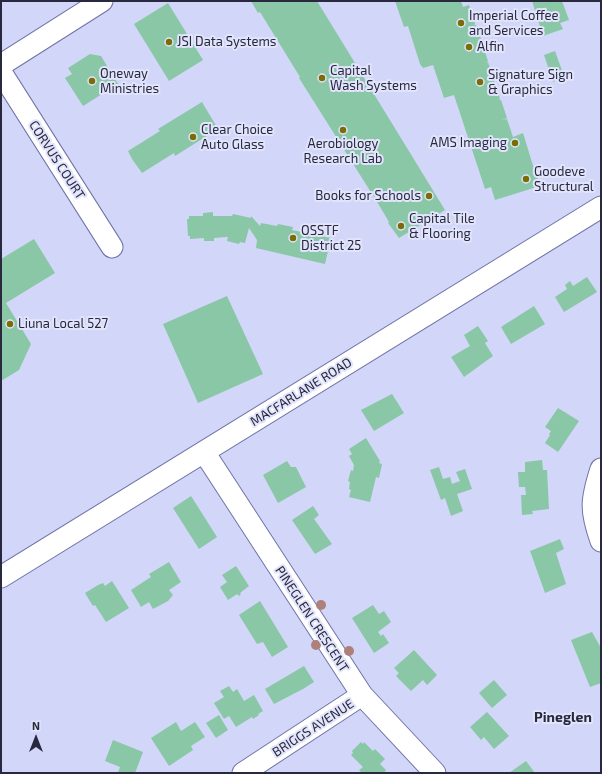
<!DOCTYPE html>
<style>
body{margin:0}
#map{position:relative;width:602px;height:774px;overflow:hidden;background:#d2d6f8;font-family:"Exo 2",sans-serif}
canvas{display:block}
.frame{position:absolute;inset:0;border:2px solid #28293f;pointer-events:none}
.north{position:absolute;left:16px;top:718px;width:40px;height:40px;-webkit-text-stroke:3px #e1e4fb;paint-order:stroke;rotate:0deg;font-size:11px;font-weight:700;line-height:16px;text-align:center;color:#28293f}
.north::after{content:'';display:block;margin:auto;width:14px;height:18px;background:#28293f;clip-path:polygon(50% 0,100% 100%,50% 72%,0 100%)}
</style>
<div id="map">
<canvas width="602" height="774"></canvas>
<div class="frame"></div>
<div class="north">N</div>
</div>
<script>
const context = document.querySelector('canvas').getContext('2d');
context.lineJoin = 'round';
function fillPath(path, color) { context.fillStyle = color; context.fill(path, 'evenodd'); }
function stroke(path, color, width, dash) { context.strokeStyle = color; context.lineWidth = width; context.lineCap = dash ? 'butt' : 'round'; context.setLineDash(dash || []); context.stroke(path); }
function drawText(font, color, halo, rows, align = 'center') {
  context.font = font + ' "Exo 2",sans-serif'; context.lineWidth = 4; context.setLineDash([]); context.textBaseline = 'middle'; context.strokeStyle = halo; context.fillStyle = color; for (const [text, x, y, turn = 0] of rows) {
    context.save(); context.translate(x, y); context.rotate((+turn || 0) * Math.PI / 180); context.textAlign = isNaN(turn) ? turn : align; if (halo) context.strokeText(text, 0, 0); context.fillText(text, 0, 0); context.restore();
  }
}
fillPath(new Path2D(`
 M251,1H317L445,210L399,238L388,223L389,222L379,205L299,78L300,77L260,12L258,13Z
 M395,1H461L463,7L469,5L475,24H473L476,25L482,42L480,44L482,43L488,61L486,63L488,62L494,80L492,81H494L500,99L499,100H501L507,118L502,120L507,119L513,137L523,133L535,172L530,174L536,172L540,186L495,200L491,187L485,189L454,95L444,98L433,65L423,68L420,64L408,26L404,27Z
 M532,1H562L569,20L560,23L563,29L543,36Z
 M168,3L203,60L169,81L134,24Z
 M555,51L564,76L553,82L544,55Z
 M90,54L101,56L118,84L83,106L65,78L72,74L68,68Z
 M202,102L218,129L175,156L174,153L142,173L132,159L128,151L160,131L158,129Z
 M213,212V216H232L233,214L251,218V216L260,226L261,223L277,226L278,224L293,227L292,230L331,238L325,264L256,248L257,240L249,228L245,243L240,242L239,244L227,241L228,237H226L214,238V241H204V238L190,239V236H188L187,219H189V216H203V213Z
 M34,239L55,273L6,303L31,344L19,370L1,381V259Z
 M587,277L597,292L564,312L555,297L567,289L565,285L570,281L573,286Z
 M227,296L263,374L198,403L163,324Z
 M534,306L545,324L511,344L501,327Z
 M478,326L488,341L485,343L493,356L464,377L451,357L470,346L464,335Z
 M392,394L404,413L374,431L361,410Z
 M558,408L579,421L558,452L545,443L550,435L549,434L551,431L545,427Z
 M366,438L380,461L379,463L382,464L379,478L376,477L370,502L349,497L351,490L349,489L350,482L348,481L351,470L353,471L354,465L349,456L352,454L349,449Z
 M542,460L543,470H547L549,509L532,511L533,514L522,515L521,495H526L525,487H519L518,472H525V462Z
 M287,461L291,467H296L306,487L278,503L263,475Z
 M439,467L443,479L450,477L452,484L460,481L456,472L465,469L472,489L457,494L463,511L451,516L445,498L441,500L430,470Z
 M191,496L217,537L199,549L173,508Z
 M313,506L319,515L314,519L332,544L315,554L292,520Z
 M560,539L564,549L556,553L566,584L545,593L530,551Z
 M169,562L181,582L169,590L173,595L168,601L153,609L149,602L141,607L131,590L151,577L149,574Z
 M236,566L249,586L240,593L241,594L239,596L237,594L228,600L220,587L227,582L222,575Z
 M112,581L129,608L106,622L95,605L93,606L85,593L98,585L103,583L105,586Z
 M260,601L288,647L272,657L263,642L257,644L239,615Z
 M373,605L379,614L384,611L391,622L378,632L381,636L383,634L389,643L374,653L352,618Z
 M592,632L601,648V683L590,687L571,640Z
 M414,650L437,675L427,685L423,680L411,691L396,676L399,673L394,668Z
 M304,666L314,682L303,689L274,704L265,689Z
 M494,680L507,695L492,708L479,693Z
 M229,686L233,692L237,689L244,701L254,695L263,711L258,714L259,715L253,719L252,717L236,727L229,716L224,719L214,703L224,697L220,691Z
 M487,712L509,736L494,749L484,737L481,740L470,727Z
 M219,715L228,730L216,738L206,723Z
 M176,722L181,731L195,722L205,737L191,746L193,750L169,766L151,738Z
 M113,740L143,752L135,773H118L120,767L105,761Z
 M361,742L363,744L364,742L373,751L375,749L385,759L380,764L386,770L384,773H362L359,770L363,767L351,755L353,753L352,751Z
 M526,761L535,773H509Z`), '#8ac7a7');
const minor = new Path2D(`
 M1,65L102,1
 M1,72L112,247
 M204,452L362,695L435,773
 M601,469C591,500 590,510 601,541
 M1,577L601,207
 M243,773L362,695`);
stroke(minor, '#7073a6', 23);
stroke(minor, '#fff', 21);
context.fillStyle = '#ad807c';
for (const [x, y] of [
 [321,605],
 [316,645],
 [349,651]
]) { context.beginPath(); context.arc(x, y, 5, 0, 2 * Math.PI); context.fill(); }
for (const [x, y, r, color] of [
 [461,23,4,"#7a6d08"],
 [169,42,4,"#7a6d08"],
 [469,47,4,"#7a6d08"],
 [322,78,4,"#7a6d08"],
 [92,81,4,"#7a6d08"],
 [480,82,4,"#7a6d08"],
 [343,130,4,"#7a6d08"],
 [193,137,4,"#7a6d08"],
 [515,143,4,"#7a6d08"],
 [526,179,4,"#7a6d08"],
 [429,196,4,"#7a6d08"],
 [401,226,4,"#7a6d08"],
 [293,238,4,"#7a6d08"],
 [10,324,4,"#7a6d08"]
]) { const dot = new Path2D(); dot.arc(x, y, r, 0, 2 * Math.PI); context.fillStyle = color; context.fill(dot); stroke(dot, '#e1e4fb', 1.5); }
drawText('13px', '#28293f', '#e1e4fb', [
 ["Imperial Coffee",469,16],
 ["and Services",469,31],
 ["JSI Data Systems",177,42],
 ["Alfin",477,47],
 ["Capital",330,71],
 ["Wash Systems",330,86],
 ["Oneway",100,74],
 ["Ministries",100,89],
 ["Signature Sign",488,75],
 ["& Graphics",488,90],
 ["Clear Choice",201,130],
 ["Auto Glass",201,145],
 ["AMS Imaging",507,143,"right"],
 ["Aerobiology",343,144,"center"],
 ["Research Lab",343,159,"center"],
 ["Goodeve",534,172],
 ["Structural",534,187],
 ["Books for Schools",421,196,"right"],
 ["Capital Tile",409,219],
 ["& Flooring",409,234],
 ["OSSTF",301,231],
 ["District 25",301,246],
 ["Liuna Local 527",18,324]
], 'left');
drawText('13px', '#28293f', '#e1e4fb', [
 ["CORVUS COURT",57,160,57],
 ["MACFARLANE ROAD",301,392,-32],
 ["PINEGLEN CRESCENT",312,619,57],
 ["BRIGGS AVENUE",313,728,-33]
]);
drawText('bold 14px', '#28293f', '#e1e4fb', [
 ["Pineglen",563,717]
]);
</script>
